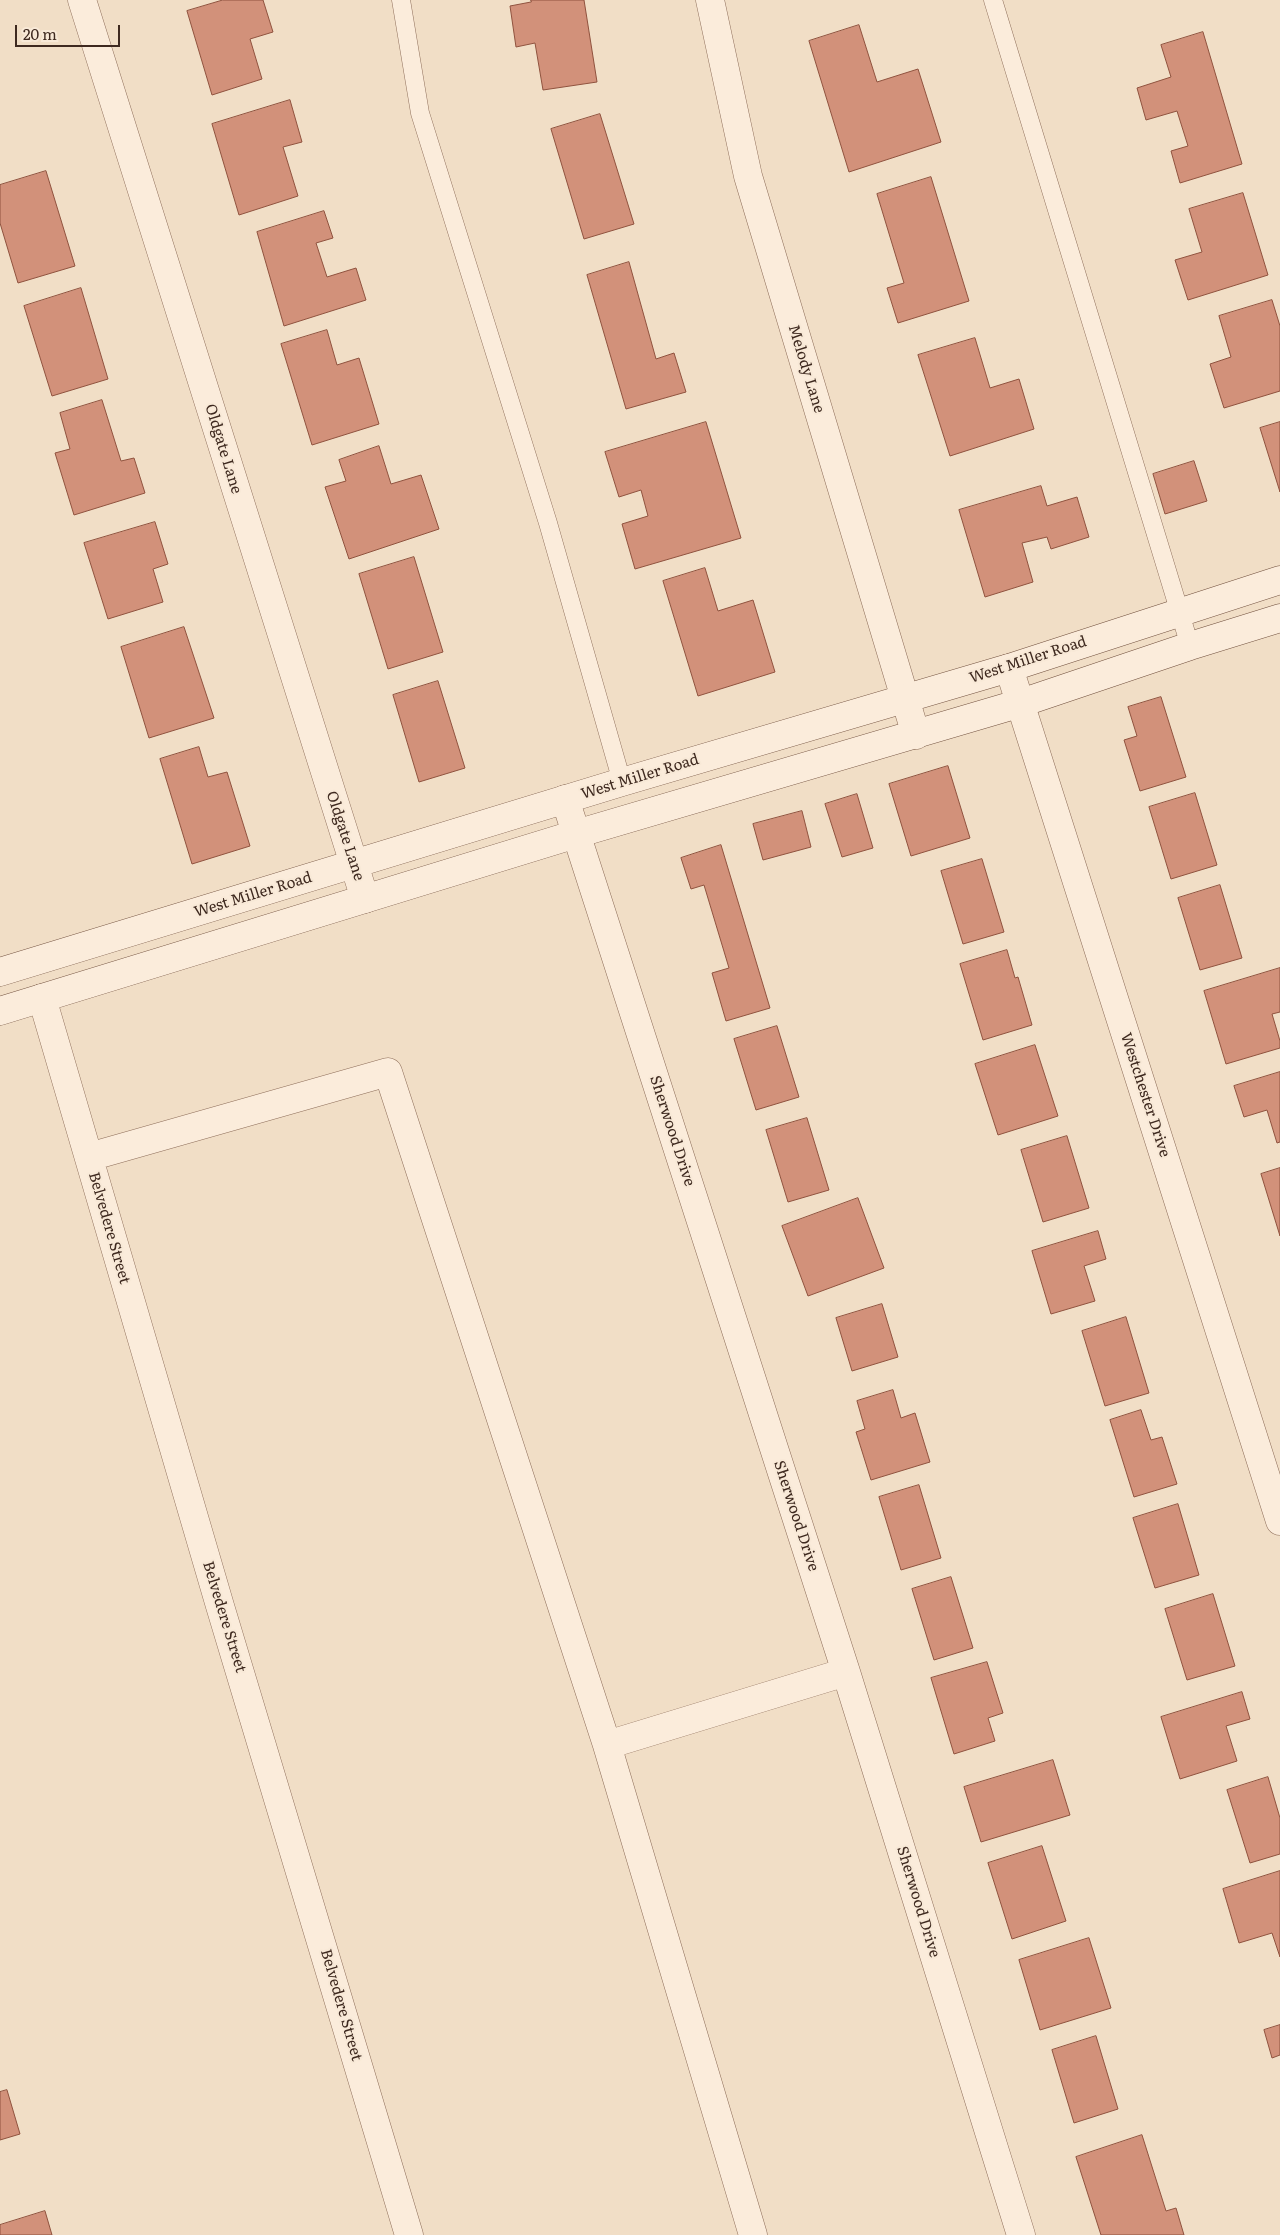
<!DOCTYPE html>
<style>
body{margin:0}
#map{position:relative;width:1280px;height:2235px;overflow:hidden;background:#f1dec6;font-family:Literata,serif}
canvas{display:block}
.scale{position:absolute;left:15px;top:25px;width:105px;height:22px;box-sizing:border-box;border:2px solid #3e291f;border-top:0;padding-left:6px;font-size:15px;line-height:18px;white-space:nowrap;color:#3e291f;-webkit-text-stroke:4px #f8e9d7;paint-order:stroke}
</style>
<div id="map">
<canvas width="1280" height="2235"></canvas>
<div class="scale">20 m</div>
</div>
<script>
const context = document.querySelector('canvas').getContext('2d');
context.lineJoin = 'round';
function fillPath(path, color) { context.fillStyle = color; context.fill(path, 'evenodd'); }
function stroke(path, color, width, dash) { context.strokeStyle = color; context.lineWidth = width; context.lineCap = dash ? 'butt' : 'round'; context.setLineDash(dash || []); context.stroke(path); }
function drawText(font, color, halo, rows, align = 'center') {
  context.font = font + ' Literata,serif'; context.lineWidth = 4; context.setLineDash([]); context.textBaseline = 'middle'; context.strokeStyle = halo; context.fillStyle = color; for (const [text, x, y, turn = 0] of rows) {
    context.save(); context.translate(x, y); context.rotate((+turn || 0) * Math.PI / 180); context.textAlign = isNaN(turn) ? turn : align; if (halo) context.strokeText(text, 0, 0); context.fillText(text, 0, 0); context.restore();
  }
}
const building = new Path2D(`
 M223,0H263L273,32L250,39L262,79L212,95L187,11Z
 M531,0H584L597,82L543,90L535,43L516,47L510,6L531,2Z
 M859,25L877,82L918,69L941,142L849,172L809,41Z
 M1203,32L1242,164L1180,183L1171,151L1188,146L1177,111L1146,120L1137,88L1171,77L1161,45Z
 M290,100L302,142L283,147L298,196L239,215L212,124Z
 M600,114L634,224L584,239L551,129Z
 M46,171L75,266L18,283L0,223V185Z
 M931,177L969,301L898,323L887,288L904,283L877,194Z
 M1243,193L1268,275L1188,300L1175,260L1202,252L1189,209Z
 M324,211L333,238L316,243L327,277L356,268L366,300L284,326L257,232Z
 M629,262L656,359L674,353L686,392L626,409L587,275Z
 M81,288L108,379L52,396L24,306Z
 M1272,300L1280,326V391L1224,408L1210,364L1231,357L1219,316Z
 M327,330L337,365L359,358L379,424L312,445L281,344Z
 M975,338L990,388L1019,379L1034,429L950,456L918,355Z
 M102,400L121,461L134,458L145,493L74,515L55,453L70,449L60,413Z
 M706,422L741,538L635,569L622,524L648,516L641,490L619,497L605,452Z
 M1280,422V492L1260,428Z
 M379,446L391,484L421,475L439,529L349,559L325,487L346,481L339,460Z
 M1194,461L1207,501L1165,514L1153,474Z
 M1041,486L1047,506L1077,497L1089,537L1051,549L1047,537L1022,543L1033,582L985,597L959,510Z
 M155,522L168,564L153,569L163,602L108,619L84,543Z
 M414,557L443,652L388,669L359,574Z
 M705,568L718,611L753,600L775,672L698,696L663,581Z
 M184,627L214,718L149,738L121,647Z
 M438,681L465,768L419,782L393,695Z
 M1161,697L1186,777L1140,791L1124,740L1137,736L1128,707Z
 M199,747L208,777L227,772L250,846L192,864L160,759Z
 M948,766L970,838L911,856L889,784Z
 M1195,793L1217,865L1171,879L1149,807Z
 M857,794L873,848L842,857L825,804Z
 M802,811L811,847L763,860L753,824Z
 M721,845L770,1008L726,1021L712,973L729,968L704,885L691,889L681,858Z
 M982,859L1004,932L963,944L941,871Z
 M1220,885L1242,958L1200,970L1178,898Z
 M1007,950L1015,978L1018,977L1032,1025L983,1040L960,964Z
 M1280,968V1012L1272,1014L1280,1041V1048L1226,1064L1204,991Z
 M777,1026L799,1097L756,1110L734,1039Z
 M1035,1045L1058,1116L998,1135L975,1064Z
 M1280,1072V1142L1277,1143L1267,1110L1244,1117L1234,1086Z
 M807,1118L829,1190L788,1202L766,1130Z
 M1067,1136L1089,1208L1043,1222L1021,1150Z
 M1280,1168V1236L1261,1174Z
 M858,1198L884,1268L808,1296L782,1226Z
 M1098,1231L1106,1259L1084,1266L1095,1301L1051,1314L1032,1251Z
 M882,1304L898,1357L852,1371L836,1318Z
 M1126,1317L1149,1393L1105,1406L1082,1331Z
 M893,1390L901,1418L915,1413L930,1462L871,1480L856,1432L865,1429L857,1401Z
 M1141,1410L1151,1440L1162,1437L1177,1484L1134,1497L1110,1420Z
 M919,1485L941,1558L901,1570L879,1497Z
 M1178,1504L1199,1575L1155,1588L1133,1518Z
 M951,1577L973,1648L934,1660L912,1589Z
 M1213,1594L1235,1666L1187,1680L1165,1609Z
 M987,1662L1003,1713L988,1718L995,1741L954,1754L931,1678Z
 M1242,1692L1250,1719L1226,1726L1237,1761L1180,1779L1161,1717Z
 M1053,1760L1070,1815L981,1842L964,1787Z
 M1268,1777L1280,1818V1854L1250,1863L1227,1790Z
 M1042,1846L1066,1921L1012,1939L988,1863Z
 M1280,1871V1957L1272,1933L1239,1943L1223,1889Z
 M1089,1938L1111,2008L1040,2030L1019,1960Z
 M1280,2025V2055L1272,2058L1264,2030Z
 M1096,2036L1118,2109L1074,2123L1052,2050Z
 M7,2090L20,2134L0,2140V2092Z
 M1142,2135L1166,2211L1176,2208L1184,2235H1101L1076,2157Z
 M45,2211L52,2235H0V2225Z`);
fillPath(building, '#d2917a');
stroke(building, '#8f523e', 1);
const service = new Path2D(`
 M401,0L420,113L548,523L622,782
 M993,0L1190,646`);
const minor = new Path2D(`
 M82,0L365,899
 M710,0L748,176L916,735
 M1009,668L1280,1521
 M565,799L846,1672L1021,2235
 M42,998L220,1606L409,2235
 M89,1157L388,1072L607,1745L753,2235
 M607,1745L846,1672`);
const secondary = new Path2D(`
 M0,972L622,782L1009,668L1280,580
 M0,1011L576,834L1021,703L1190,646L1280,618`);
stroke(service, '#8e6e5a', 19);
stroke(minor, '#8e6e5a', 29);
stroke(secondary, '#704f3d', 29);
stroke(service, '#fbecdb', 18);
stroke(minor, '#fbecdb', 28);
stroke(secondary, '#fbecdb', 28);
drawText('15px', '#3e291f', '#f8e9d7', [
 ["Melody Lane",806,369,73],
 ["Oldgate Lane",223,449,73],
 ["West Miller Road",1028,660,-18],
 ["West Miller Road",640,777,-17],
 ["Oldgate Lane",345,836,72],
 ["West Miller Road",253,895,-17],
 ["Westchester Drive",1145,1095,72],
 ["Sherwood Drive",672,1131,72],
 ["Belvedere Street",109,1228,74],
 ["Sherwood Drive",796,1516,72],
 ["Belvedere Street",224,1617,73],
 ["Sherwood Drive",918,1902,73],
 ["Belvedere Street",341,2005,74]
]);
</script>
